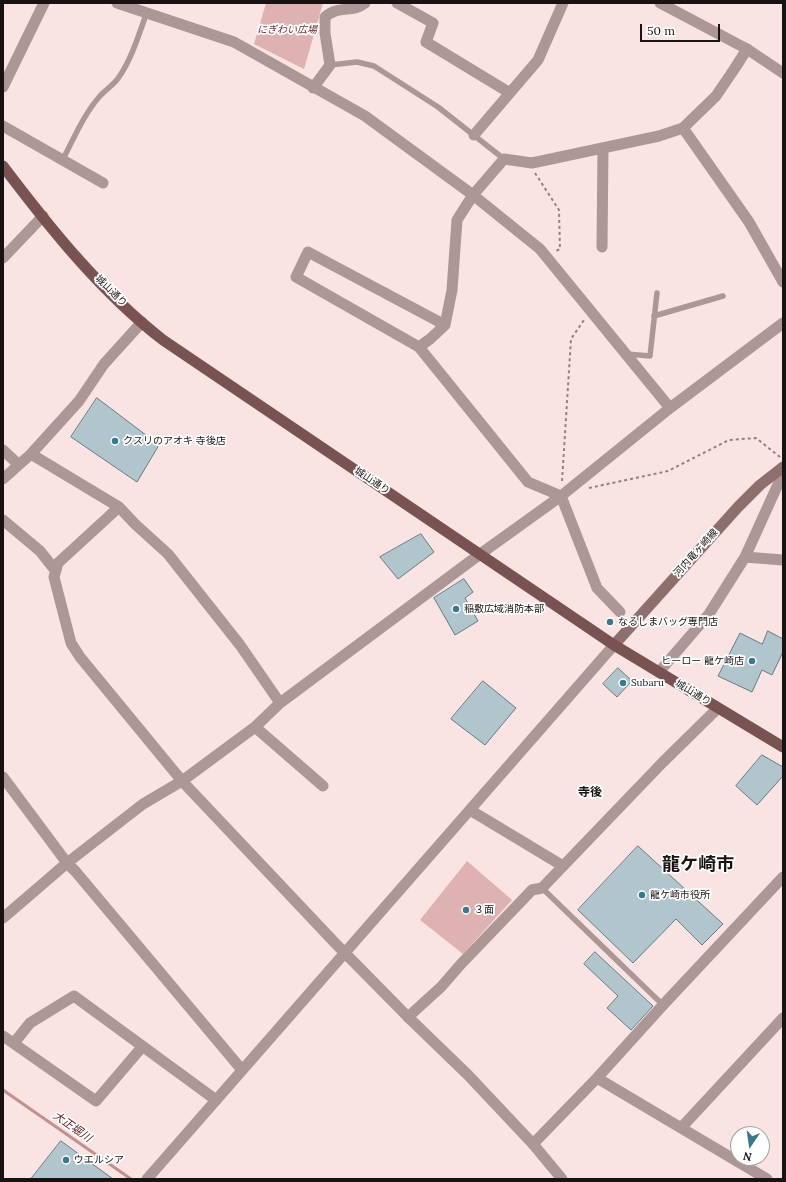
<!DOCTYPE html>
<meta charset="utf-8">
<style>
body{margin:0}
#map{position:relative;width:786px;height:1182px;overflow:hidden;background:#f9e4e3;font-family:Lora,serif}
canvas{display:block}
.frame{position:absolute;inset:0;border:4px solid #191212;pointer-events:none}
.north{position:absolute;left:730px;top:1126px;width:40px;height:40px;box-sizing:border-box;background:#fff;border:1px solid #a3a0a0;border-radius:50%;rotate:193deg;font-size:11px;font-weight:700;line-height:16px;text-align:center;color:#191212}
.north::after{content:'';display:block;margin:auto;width:14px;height:18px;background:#39788d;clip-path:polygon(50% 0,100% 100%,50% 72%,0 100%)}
.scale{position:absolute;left:640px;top:24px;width:80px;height:18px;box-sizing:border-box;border:2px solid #191212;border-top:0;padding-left:5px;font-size:12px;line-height:14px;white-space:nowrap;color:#191212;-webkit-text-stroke:3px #fff;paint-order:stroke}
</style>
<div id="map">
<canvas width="786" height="1182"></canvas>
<div class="frame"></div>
<div class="north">N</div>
<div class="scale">50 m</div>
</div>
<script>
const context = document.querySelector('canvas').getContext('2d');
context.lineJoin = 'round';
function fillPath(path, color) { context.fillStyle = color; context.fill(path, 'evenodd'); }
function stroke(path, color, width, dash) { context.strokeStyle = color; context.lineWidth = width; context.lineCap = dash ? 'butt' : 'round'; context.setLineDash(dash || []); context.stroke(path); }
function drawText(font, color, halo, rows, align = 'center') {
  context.font = font + ' Lora,"Noto Sans JP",serif'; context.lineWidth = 3.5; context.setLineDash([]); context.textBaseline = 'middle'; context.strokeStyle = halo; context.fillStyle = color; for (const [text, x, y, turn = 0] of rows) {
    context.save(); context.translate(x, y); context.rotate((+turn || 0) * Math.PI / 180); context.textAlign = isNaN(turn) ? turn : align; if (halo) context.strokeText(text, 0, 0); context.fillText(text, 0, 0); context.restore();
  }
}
fillPath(new Path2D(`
 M266,3H323L304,69L254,44Z
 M467,861L512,900L463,954L420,920Z`), '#deb2b0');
stroke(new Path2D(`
 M3,1090L131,1179`), '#c0918f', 3);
const building = new Path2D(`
 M97,398L159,445L137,482L71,437Z
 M421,534L434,552L398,579L380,557Z
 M464,579L473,592L465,598L478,621L455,635L434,598Z
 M768,631L783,639V652L772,675L762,670L752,692L718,676L740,633L762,644Z
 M618,668L632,681L617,697L603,684Z
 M483,681L516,708L485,745L451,719Z
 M762,755L783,767V776L757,805L736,786Z
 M638,846L723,924L702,945L676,919L633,963L578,910Z
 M595,952L653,1006L631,1030L607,1008L618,996L584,964Z
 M61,1141L113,1179H31Z`);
fillPath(building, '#b1c5cc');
stroke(building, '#687a81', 1);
stroke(new Path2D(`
 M535,173L559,210L560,249L556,251
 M562,481L571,339L584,320
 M589,488L668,471L729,440L756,438L780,457`), '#908281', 2, [3, 3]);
stroke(new Path2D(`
 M330,65L357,62L374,66L438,107L504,159
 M63,159C74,138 84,114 100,96C106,89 114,85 119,77C132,58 139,34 147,12
 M654,316L723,296
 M627,354L650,356L657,293
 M542,888L663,1005`), '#ad9796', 5.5);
stroke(new Path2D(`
 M117,3L234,42L365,116L473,195L540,249L670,408
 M397,3L433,23L426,42L510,93
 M313,88L330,65L325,33V17C338,5 353,13 365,3
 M3,126L103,183
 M683,128L749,222L783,282
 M474,135L538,60L563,3
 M602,247L603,148
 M3,258L43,216
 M419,347L296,277L308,252L445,325
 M3,450L18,464
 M31,454L119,507L135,524L168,554L240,645L280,703
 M3,479L31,454L79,401L104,364L142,322
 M119,507L58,563L54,577L71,643L80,657L182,781L336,944L408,1017L468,1075L533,1144L562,1179
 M3,520L40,551L55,570
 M745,557L783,560
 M620,612L597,588L561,496L528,482L419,347L430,339L445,325L452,290L457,220L473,195L504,159L532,163L659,136L683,128L716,96L735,68L747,49
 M659,672L709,614L745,557L780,480L782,468
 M255,727L323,786
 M3,777L67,863L76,872L242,1070
 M470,810L563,866
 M3,918L67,863L143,804L182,781L255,727L280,703L472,560L561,496L670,408L783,323
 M3,1036L96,1101L142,1047
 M14,1043L30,1023L74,996L216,1100
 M681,1128L783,1018`), '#ad9796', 11);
stroke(new Path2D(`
 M660,3L747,49L783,73
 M3,87L44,3
 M408,1017L441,987L461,964L532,890L542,888L663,762L718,708
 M597,1078L767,1179
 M533,1144L597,1078L663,1005L783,877
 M147,1179L614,645`), '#ad9796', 11);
stroke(new Path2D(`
 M614,645L738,507L760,485L783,467`), '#8e6f6e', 11);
stroke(new Path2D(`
 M3,166C50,228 101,292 163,340L614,645L783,747`), '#785352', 11);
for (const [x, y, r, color] of [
 [115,441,4,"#39788d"],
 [456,609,4,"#39788d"],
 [610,622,4,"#39788d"],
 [752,661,4,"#39788d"],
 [623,683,4,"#39788d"],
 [642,895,4,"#39788d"],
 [466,910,4,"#39788d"],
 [66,1160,4,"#39788d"]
]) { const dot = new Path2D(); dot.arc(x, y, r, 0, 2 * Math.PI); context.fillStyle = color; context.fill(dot); stroke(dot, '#fff', 1.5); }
drawText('italic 10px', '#6d2f31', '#fff', [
 ["にぎわい広場",287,30]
]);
drawText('10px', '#191212', '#fff', [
 ["城山通り",111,291,45],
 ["城山通り",372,481,34],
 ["河内竜ヶ崎線",696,553,-48],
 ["城山通り",693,693,31]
]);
drawText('10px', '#191212', '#fff', [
 ["クスリのアオキ 寺後店",123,441],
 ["稲敷広域消防本部",464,609],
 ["なるしまバッグ専門店",618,622],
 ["ヒーロー 龍ケ崎店",744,661,"right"],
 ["Subaru",631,683],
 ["龍ケ崎市役所",650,895],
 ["３面",474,910],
 ["ウエルシア",74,1160]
], 'left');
drawText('italic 11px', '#622628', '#fff', [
 ["大正堀川",72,1127,35]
]);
drawText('bold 12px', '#191212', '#fff', [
 ["寺後",590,793]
]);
drawText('bold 18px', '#191212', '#fff', [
 ["龍ケ崎市",698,865]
]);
</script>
